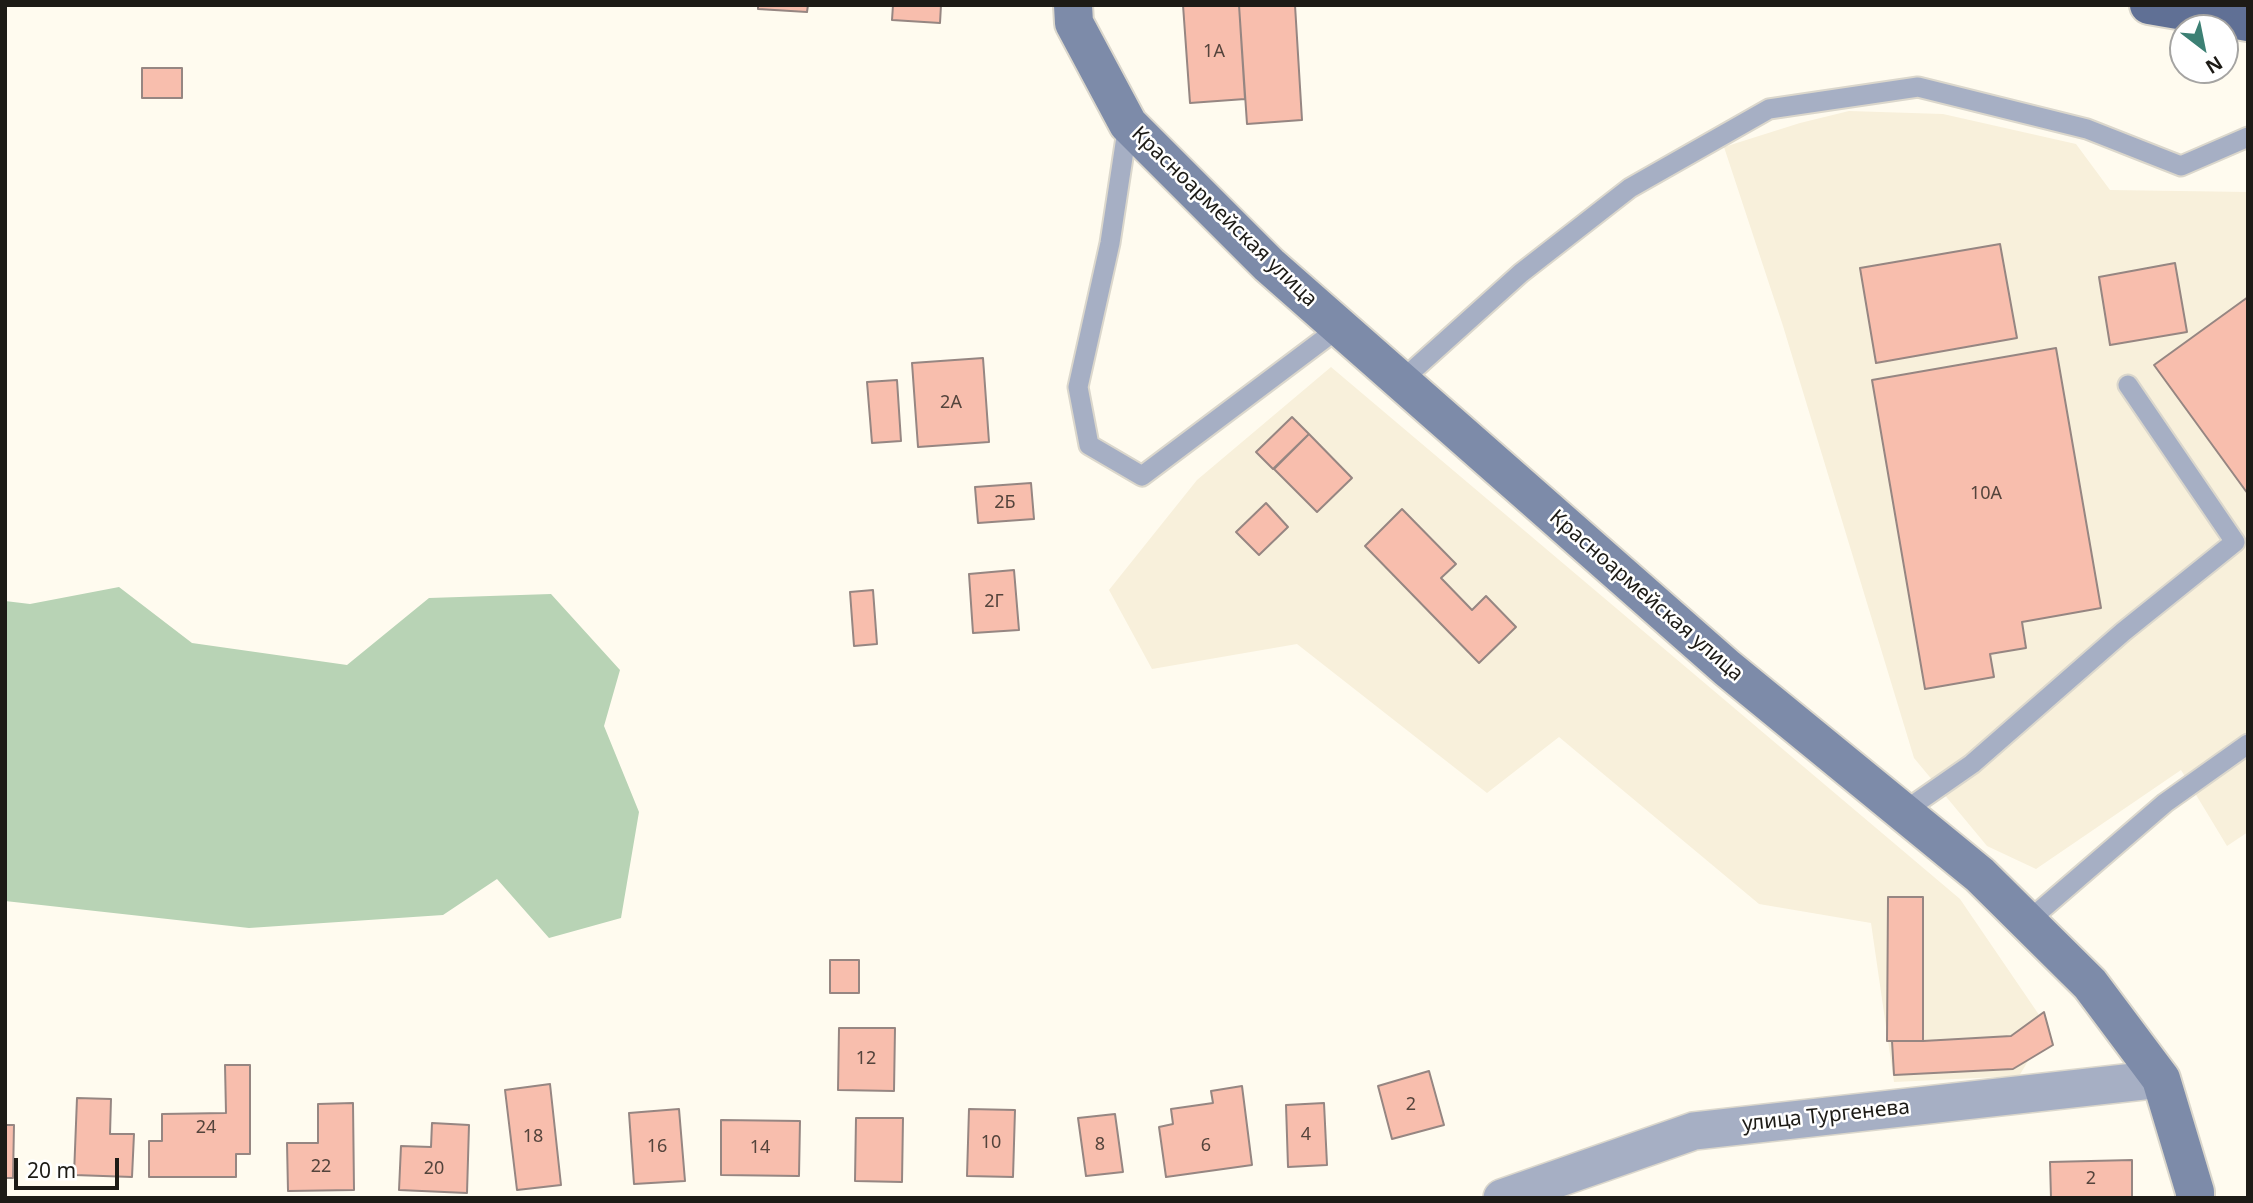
<!DOCTYPE html>
<meta charset="utf-8">
<style>
body{margin:0}
#map{position:relative;width:2253px;height:1203px;overflow:hidden;background:#fffbef;font-family:"Noto Sans",sans-serif}
canvas{display:block}
.frame{position:absolute;inset:0;border:7px solid #1d1b16;pointer-events:none}
.north{position:absolute;left:2169px;top:14px;width:70px;height:70px;box-sizing:border-box;background:#fff;border:2px solid #a5a4a2;border-radius:50%;rotate:148deg;font-size:19px;font-weight:700;line-height:28px;text-align:center;color:#1d1b16}
.north::after{content:'';display:block;margin:auto;width:24px;height:32px;background:#3c8074;clip-path:polygon(50% 0,100% 100%,50% 72%,0 100%)}
.scale{position:absolute;left:14px;top:1158px;width:105px;height:32px;box-sizing:border-box;border:4px solid #1d1b16;border-top:0;padding-left:9px;font-size:21px;line-height:24px;white-space:nowrap;color:#1d1b16;-webkit-text-stroke:5px #fff;paint-order:stroke}
</style>
<div id="map">
<canvas width="2253" height="1203"></canvas>
<div class="frame"></div>
<div class="north">N</div>
<div class="scale">20 m</div>
</div>
<script>
const context = document.querySelector('canvas').getContext('2d');
context.lineJoin = 'round';
function fillPath(path, color) { context.fillStyle = color; context.fill(path, 'evenodd'); }
function stroke(path, color, width, dash) { context.strokeStyle = color; context.lineWidth = width; context.lineCap = dash ? 'butt' : 'round'; context.setLineDash(dash || []); context.stroke(path); }
function drawText(font, color, halo, rows, align = 'center') {
  context.font = font + ' "Noto Sans",sans-serif'; context.lineWidth = 5; context.setLineDash([]); context.textBaseline = 'middle'; context.strokeStyle = halo; context.fillStyle = color; for (const [text, x, y, turn = 0] of rows) {
    context.save(); context.translate(x, y); context.rotate((+turn || 0) * Math.PI / 180); context.textAlign = isNaN(turn) ? turn : align; if (halo) context.strokeText(text, 0, 0); context.fillText(text, 0, 0); context.restore();
  }
}
fillPath(new Path2D(`
 M1849,111L1943,114L2076,144L2110,190L2248,192V832L2227,846L2181,770L2036,869L1987,846L1914,758L1783,326L1724,147L1800,123Z
 M1331,367L1960,899L2048,1028L2019,1076L1894,1082L1871,923L1759,904L1559,737L1487,793L1297,644L1152,669L1109,590L1197,480Z`), '#f8f0db');
fillPath(new Path2D(`
 M119,587L192,643L347,665L429,598L551,594L620,670L604,726L639,812L621,918L549,938L497,879L443,915L249,928L5,901V601L30,604Z`), '#b8d3b5');
const building = new Path2D(`
 M758,5H808L807,12L758,9Z
 M893,5H941L940,23L892,20Z
 M1183,5H1239L1245,99L1190,103Z
 M1239,5H1295L1302,120L1247,124Z
 M142,68H182V98H142Z
 M2000,244L2017,338L1876,363L1860,268Z
 M2175,263L2187,332L2110,345L2099,277Z
 M2248,297V494L2154,365Z
 M2056,348L2101,608L2022,622L2026,648L1990,654L1994,677L1925,689L1872,380Z
 M983,358L989,442L918,447L912,363Z
 M897,380L901,441L872,443L867,382Z
 M1292,417L1309,434L1273,469L1256,452Z
 M1309,434L1352,478L1317,512L1274,469Z
 M1031,483L1034,519L978,523L975,487Z
 M1266,503L1288,527L1259,555L1236,532Z
 M1402,509L1456,564L1441,578L1472,610L1486,596L1516,627L1479,663L1365,546Z
 M1014,570L1019,630L973,633L969,574Z
 M873,590L877,644L854,646L850,592Z
 M1888,897H1923V1041H1887Z
 M830,960H859V993H830Z
 M2044,1012L2053,1045L2013,1069L1894,1075L1892,1041H1923L2011,1036Z
 M839,1028H895L894,1091L838,1090Z
 M225,1065H250V1154H236V1177H149V1141H162V1114L226,1113Z
 M1429,1071L1444,1125L1392,1139L1378,1086Z
 M550,1084L561,1185L517,1190L505,1090Z
 M1242,1086L1252,1165L1166,1177L1159,1127L1173,1124L1171,1109L1213,1103L1211,1091Z
 M77,1098L111,1099L110,1134H134L132,1177L74,1175Z
 M353,1103L354,1190L288,1191L287,1143H318V1104Z
 M1324,1103L1327,1165L1288,1167L1286,1105Z
 M679,1109L685,1181L634,1184L629,1113Z
 M969,1109L1015,1110L1013,1177L967,1176Z
 M1115,1114L1123,1172L1086,1176L1078,1118Z
 M856,1118H903L902,1182L855,1181Z
 M721,1120L800,1121L799,1176L721,1175Z
 M432,1123L469,1125L467,1193L399,1190L401,1146L431,1147Z
 M5,1125H14L13,1178H5Z
 M2132,1160V1198H2051L2050,1162Z`);
fillPath(building, '#f8bead');
stroke(building, '#968682', 2);
const lane = new Path2D(`
 M1128,124L1110,243L1078,387L1089,445L1142,476L1340,327
 M1401,381L1521,273L1630,188L1769,109L1918,87L2087,129L2181,166L2248,137
 M1903,812L1972,764L2123,632L2235,542L2128,385
 M2027,922L2165,803L2248,744`);
const street = new Path2D(`
 M1502,1198L1694,1131L2161,1079`);
const secondary = new Path2D(`
 M1073,5L1074,23L1128,124L1269,265L1727,668L1980,875L2090,984L2161,1079L2195,1192V1198`);
const primary = new Path2D(`
 M2149,5L2248,22`);
stroke(lane, '#dbd7cc', 23);
stroke(street, '#dbd7cc', 40);
stroke(secondary, '#dbd7cc', 42);
stroke(primary, '#dbd7cc', 42);
stroke(lane, '#a6afc4', 19);
stroke(street, '#a6afc4', 37);
stroke(secondary, '#7d8ba9', 38);
stroke(primary, '#607095', 38);
drawText('18px', '#54443c', null, [
 ["1А",1214,52],
 ["2А",951,403],
 ["10А",1986,494],
 ["2Б",1005,503],
 ["2Г",994,602],
 ["12",866,1059],
 ["2",1411,1105],
 ["24",206,1128],
 ["4",1306,1135],
 ["18",533,1137],
 ["10",991,1143],
 ["8",1100,1145],
 ["6",1206,1146],
 ["16",657,1147],
 ["14",760,1148],
 ["22",321,1167],
 ["20",434,1169],
 ["2",2091,1179]
]);
drawText('21px', '#1d1b16', '#fff', [
 ["Красноармейская улица",1224,217,44],
 ["Красноармейская улица",1646,596,41],
 ["улица Тургенева",1826,1116,-6]
]);
</script>
